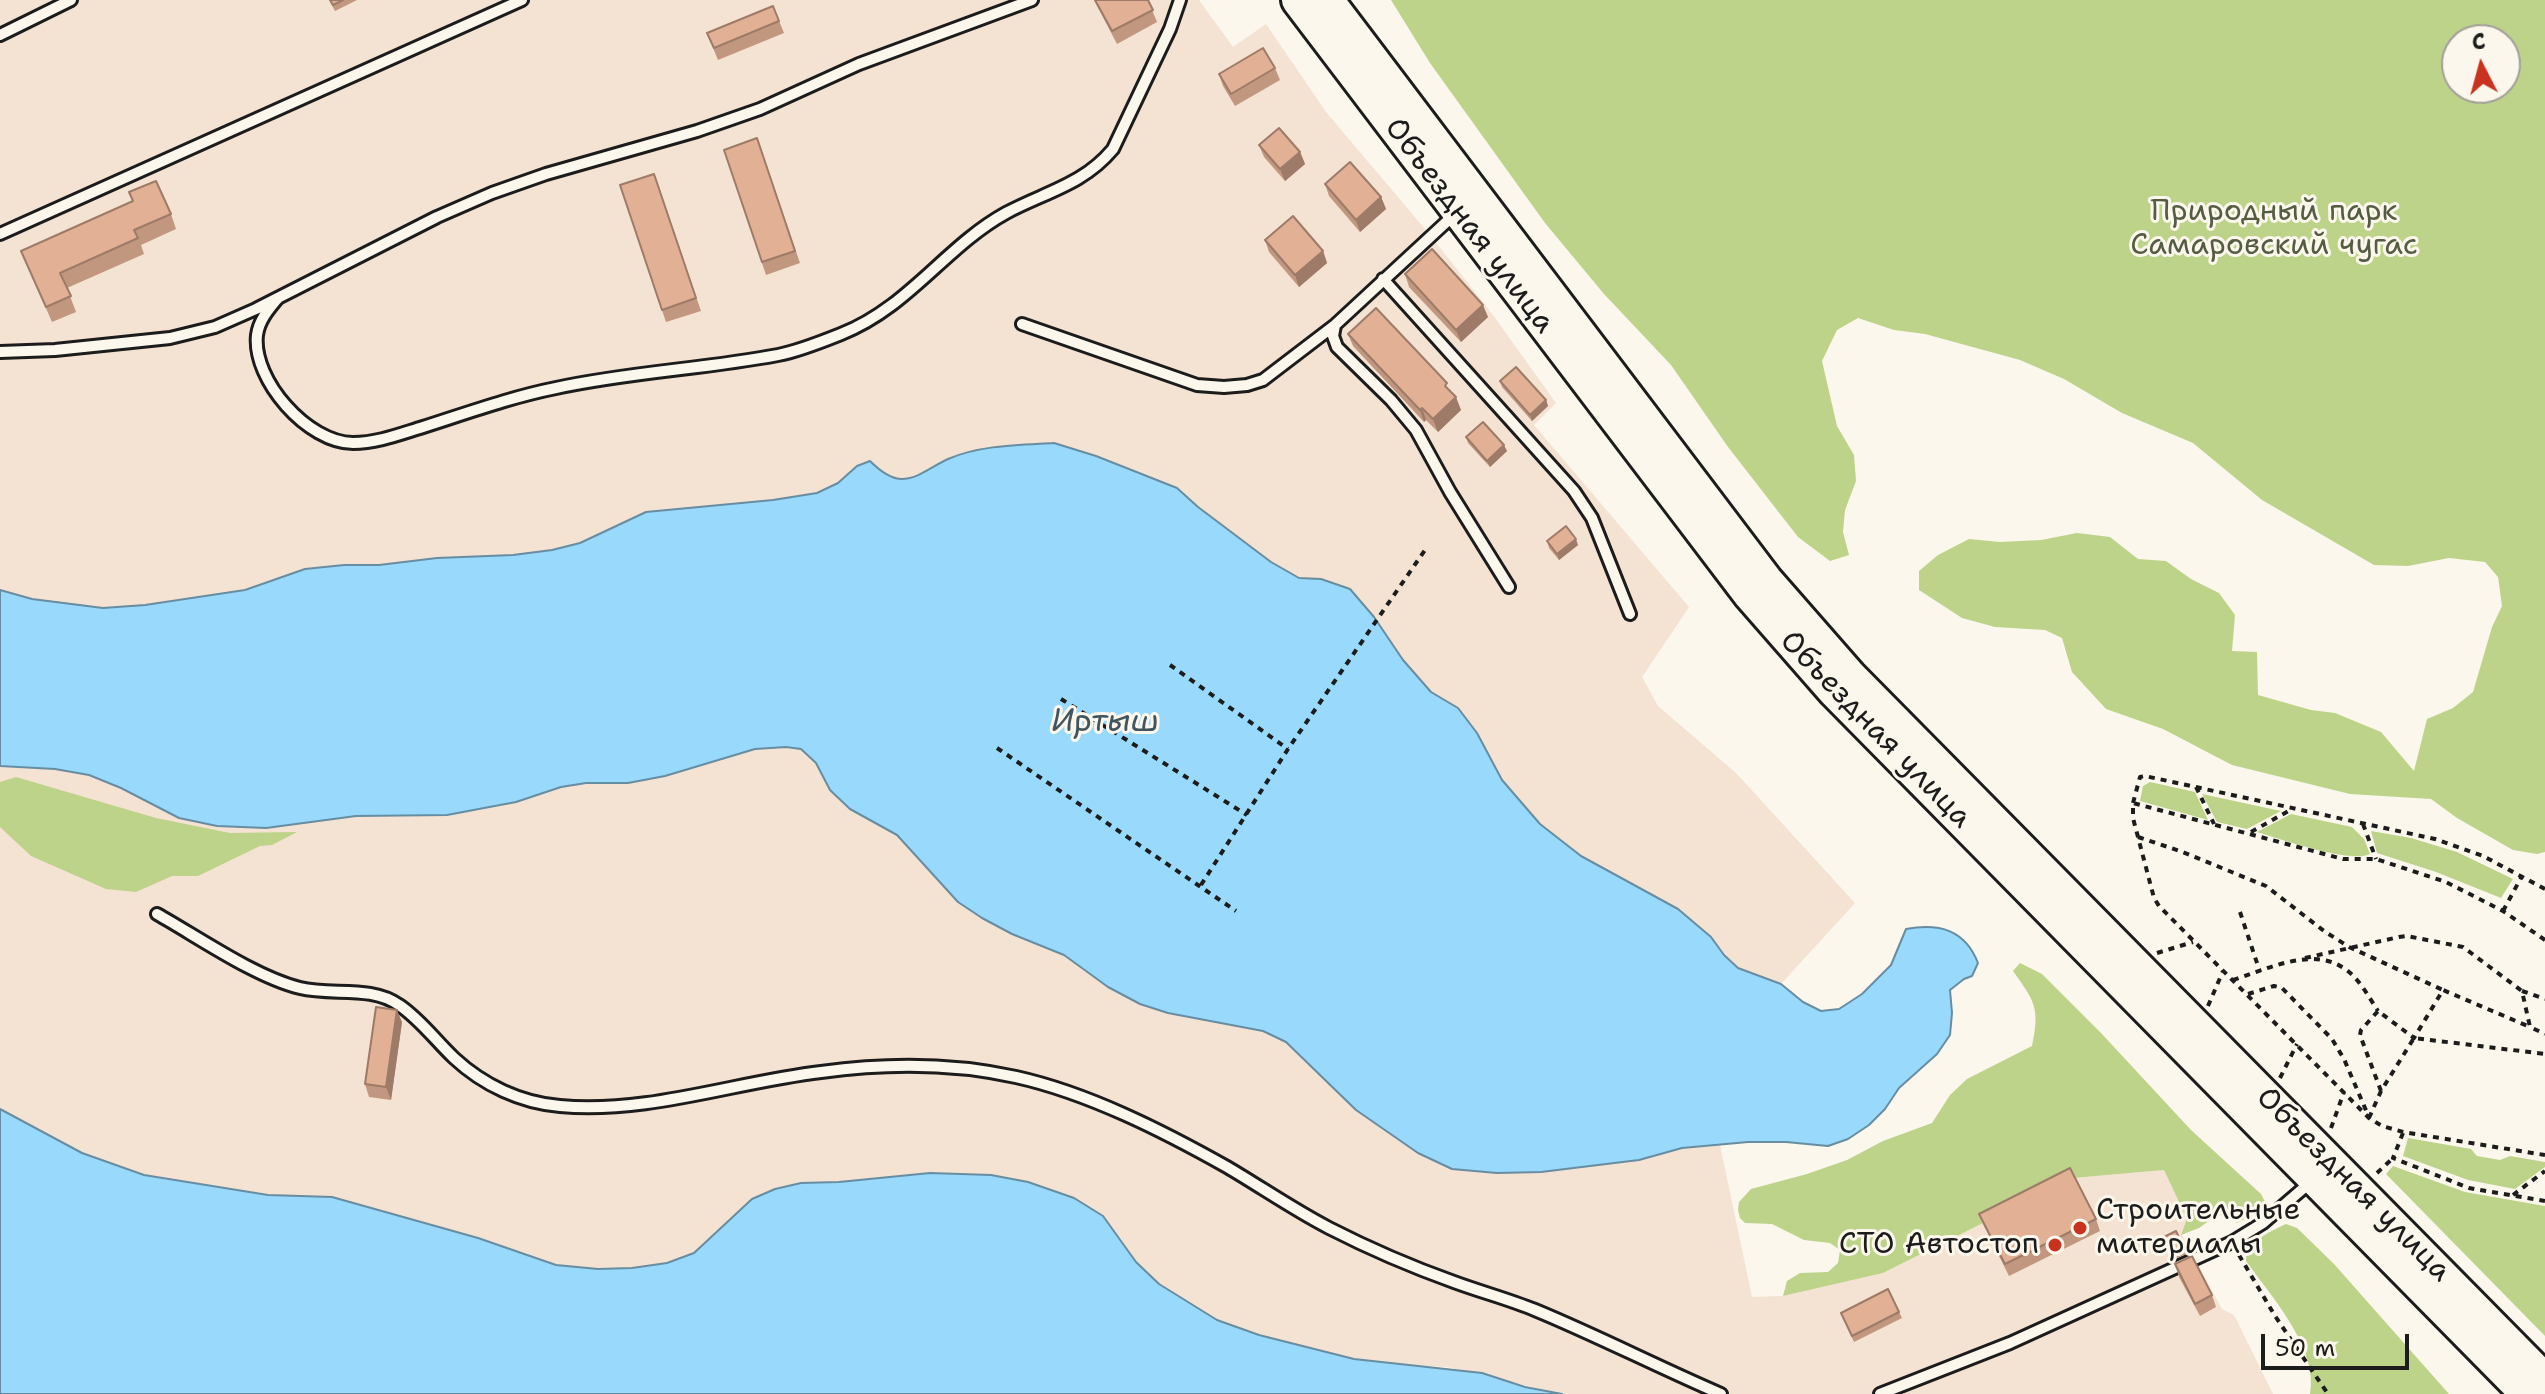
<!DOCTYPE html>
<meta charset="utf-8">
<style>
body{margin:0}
#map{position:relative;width:2545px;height:1394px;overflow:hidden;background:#fbf7ec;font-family:"Shantell Sans",sans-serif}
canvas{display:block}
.north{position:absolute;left:2441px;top:24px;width:80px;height:80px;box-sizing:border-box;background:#fbf7ec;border:2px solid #a29f99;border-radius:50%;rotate:354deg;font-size:22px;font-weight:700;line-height:32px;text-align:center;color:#1c1c1c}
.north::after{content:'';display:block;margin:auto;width:28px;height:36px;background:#c8321e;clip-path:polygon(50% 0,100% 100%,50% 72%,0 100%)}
.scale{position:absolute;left:2261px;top:1334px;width:148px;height:36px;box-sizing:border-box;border:4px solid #1c1c1c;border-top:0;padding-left:10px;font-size:24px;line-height:28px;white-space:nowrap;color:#1c1c1c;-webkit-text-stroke:6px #fbf7ec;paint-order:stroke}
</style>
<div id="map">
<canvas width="2545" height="1394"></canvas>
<div class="north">С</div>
<div class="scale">50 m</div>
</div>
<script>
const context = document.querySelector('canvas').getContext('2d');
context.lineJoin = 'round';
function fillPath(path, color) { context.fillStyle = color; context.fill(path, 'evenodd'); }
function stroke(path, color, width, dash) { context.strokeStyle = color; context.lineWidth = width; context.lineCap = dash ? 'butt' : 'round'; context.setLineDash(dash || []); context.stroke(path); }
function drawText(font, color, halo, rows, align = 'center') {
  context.font = font + ' "Shantell Sans",sans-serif'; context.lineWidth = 6; context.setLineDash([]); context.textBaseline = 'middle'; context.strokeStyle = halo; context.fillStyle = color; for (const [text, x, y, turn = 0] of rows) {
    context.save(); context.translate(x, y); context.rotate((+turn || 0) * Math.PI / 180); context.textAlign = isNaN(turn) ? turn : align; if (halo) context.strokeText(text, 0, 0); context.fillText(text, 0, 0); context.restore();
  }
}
fillPath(new Path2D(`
 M0,0H1199L1233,47L1266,24L1326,112L1430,235L1493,315L1556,403L1534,425L1689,607L1642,677L1658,706L1736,773L1855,903L1781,984L1738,968L1724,955L1711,937L1636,885L1581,856L1540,824L1502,780L1477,733L1458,708L1431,692L1403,660L1374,617L1350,589L1321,579L1299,578L1271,562L1198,507L1177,488L1096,456L1015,445L981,450L949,458L927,471L903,479L857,466L838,483L817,493L773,500L698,507L612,527L580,543L552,550L513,555L437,558L379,565H344L305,569L245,590L145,605L103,608L32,599L0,590Z
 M786,747L801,749L816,763L830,790L897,835L958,902L982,918L1065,955L1083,970L1140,1004L1168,1013L1263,1031L1286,1042L1304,1061L1418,1153L1452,1169L1497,1173L1541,1172L1639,1160L1682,1148L1720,1145L1752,1297L1783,1296L1883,1273L2073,1178L2164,1170L2187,1219L2182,1235L2222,1309L2234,1315L2273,1394H1562L1447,1367L1403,1365L1354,1359L1259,1335L1217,1320L1159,1284L1136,1262L1120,1237L991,1175L930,1173L839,1182L801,1183L729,1220L694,1253L667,1263L632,1268L598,1269L556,1265L478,1238L332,1197L268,1195L144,1175L83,1153L0,1109V766L55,769L89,775L121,788L179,818L266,828L356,816L447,815L484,809L561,787L586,783H628L665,776L755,749Z`), '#f4e2d2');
fillPath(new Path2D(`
 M1391,0H2545V852L2537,854L2513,850L2457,818L2431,799L2350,794L2232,765L2163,729L2106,709L2072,672L2062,638L2045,630L1995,627L1962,618L1919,590V571L1938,555L1969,539L2000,542L2041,540L2077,533L2110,537L2138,559L2166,561L2191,579L2219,593L2235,615L2232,651L2257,652L2258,695L2311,710L2335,713L2381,732L2414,771L2427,719L2453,708L2473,692L2492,627L2502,606L2498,577L2485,562L2449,558L2408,566L2374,565L2262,500L2193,443L2122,413L2064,379L2020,360L1925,334L1894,330L1858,318L1837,330L1822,361L1837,426L1854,455L1856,481L1845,510L1843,532L1849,555L1830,561L1798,537L1728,447L1671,365L1604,294L1545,223L1430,63ZM2457,40H2505V88H2457Z
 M16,777L156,818L230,833L297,832L272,845L260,846L198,876H172L136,892L106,889L31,856L0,827V782Z
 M2150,782L2195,792L2208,820L2140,801L2143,786Z
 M2202,794L2281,811L2247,829L2217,822Z
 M2291,814L2352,827L2364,839L2370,854C2350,864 2281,839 2257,832Z
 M2371,831L2411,838L2457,852L2513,879L2501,898L2436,872L2377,853Z
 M2020,963L2042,974L2101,1033L2191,1130L2261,1194L2266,1204L2262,1210L2237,1223L2230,1216L2217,1215L2199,1228L2181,1235L2187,1219L2164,1170L2073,1178L1883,1273L1783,1296L1787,1281L1800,1273L1828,1272L1838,1263L1840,1250L1830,1243L1804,1240L1772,1224L1745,1223L1740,1218L1738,1210L1739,1202L1751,1189L1807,1174L1847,1160L1883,1141L1932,1123L1950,1095L1967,1079L2032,1046C2040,1008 2035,1002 2013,971Z
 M2408,1138L2471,1149L2477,1156L2500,1160L2510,1156L2545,1162V1167L2515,1189L2468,1180L2403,1156Z
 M2393,1166L2465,1192L2545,1206V1336L2386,1174Z
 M2286,1224L2297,1228L2334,1264L2449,1394H2310C2319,1349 2271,1296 2246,1261C2246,1242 2271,1231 2286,1224Z`), '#bdd38a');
const water = new Path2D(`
 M1054,443L1096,456L1177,488L1198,507L1271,562L1299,578L1321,579L1350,589L1374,617L1403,660L1431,692L1458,708L1477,733L1502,780L1540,824L1581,856L1678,909L1711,937L1724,955L1738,968L1781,984L1803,1002L1821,1011L1839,1009L1862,994L1891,965L1906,929C1940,923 1965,930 1978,963L1972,976L1964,979L1950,990L1952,1013L1950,1035L1937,1054L1899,1088L1885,1109L1869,1125L1848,1139L1828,1146L1786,1142H1748L1682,1148L1639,1160L1541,1172L1497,1173L1452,1169L1418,1153L1356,1110L1286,1042L1263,1031L1168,1013L1140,1004L1108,987L1064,955L1012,934L982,918L958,902L897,835L850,809L830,790L816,763L801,749L786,747L755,749L665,776L628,783H586L561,787L516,802L447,815L356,816L266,828L217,826L179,818L121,788L89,775L55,769L0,766V590L32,599L103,608L145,605L245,590L305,569L344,565H379L437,558L513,555L552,550L580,543L646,512L773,500L817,493L838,483L857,466L870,461C878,469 890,479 902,479C918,479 934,465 948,459C980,445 1019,445 1054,443Z
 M0,1109L82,1153L144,1175L268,1195L332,1197L478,1238L556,1265L598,1269L632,1268L667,1263L694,1253L752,1199L775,1189L801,1183L839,1182L930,1173L991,1175L1028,1182L1074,1198L1103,1216L1136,1262L1159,1284L1217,1320L1259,1335L1354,1359L1482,1373L1525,1387L1562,1394H0Z`);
fillPath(water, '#99d9fb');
stroke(water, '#678da2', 2);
const service = new Path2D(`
 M0,35L71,0
 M0,234L522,0
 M1383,279L1574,491L1592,518L1630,614
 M278,298C269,309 259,320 257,335C252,380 308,443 353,443C377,443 400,434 423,427C467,413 511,397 556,388C629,372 704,369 778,355C799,351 821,342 841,334C908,308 946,246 1006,213C1045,192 1083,185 1113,149L1170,29L1180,0
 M1022,324L1197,385L1224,387L1247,385L1263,380L1335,325L1455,214
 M1335,325L1333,336L1337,347L1391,400L1416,430L1450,492L1509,587
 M0,352L55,350L170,338L215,327L256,309L437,217L492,193L546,174L697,131L760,109L859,64L1032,0
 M157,914C198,937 255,977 300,988C332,996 371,985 399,1005C420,1019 436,1041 454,1058C483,1085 521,1103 560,1106C648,1114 735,1082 821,1072C886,1063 953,1063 1016,1077C1088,1093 1163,1131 1227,1167C1261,1187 1294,1210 1329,1228C1370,1249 1412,1267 1454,1282C1481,1292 1508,1299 1535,1310C1598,1336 1658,1367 1721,1394
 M1880,1394L2010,1343L2232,1242L2263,1223L2313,1180`);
const primary = new Path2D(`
 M1298,0L1750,595L1834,691L2527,1394
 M1327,0L1766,580L1850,676L2545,1380`);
stroke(service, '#1c1c1c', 16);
stroke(primary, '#1c1c1c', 38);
stroke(new Path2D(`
 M1170,665L1288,749
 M1061,699L1247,815
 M997,748L1236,911
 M2196,787L2214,824
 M2133,803L2140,777L2145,776L2435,839L2483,856L2545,889
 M2363,824L2376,859
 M2251,832L2292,809
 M2138,837L2180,851L2266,886L2324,931L2349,947L2443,990
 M1201,885L1288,749L1425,550
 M2503,911L2522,876
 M2240,912L2260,972
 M2545,940L2503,911L2446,882L2376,859H2343L2133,803V818L2154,898L2159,906L2369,1118L2382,1126L2403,1132L2545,1155
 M2157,953L2193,942
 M2305,958L2399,937L2407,936L2463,947L2522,991L2530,1027L2545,1034
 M2233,980C2265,970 2310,947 2342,967C2358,976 2368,996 2378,1011
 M2522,991L2545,999
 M2248,994L2274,986L2282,988L2332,1039L2344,1059L2368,1115
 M2208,1006L2223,971
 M2280,1078L2297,1044
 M2381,1091L2360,1035L2361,1030L2378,1011L2414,1038L2443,990L2530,1027
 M2369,1118L2381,1091L2414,1038L2545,1054
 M2331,1128L2344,1092
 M2403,1133L2393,1158L2469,1188L2545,1201
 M2377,1173L2393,1158
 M2513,1195L2545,1171
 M2239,1255L2275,1316L2328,1394`), '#1c1c1c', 4, [6, 6]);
stroke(service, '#fbf7ec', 10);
stroke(primary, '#fbf7ec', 32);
fillPath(new Path2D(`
 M329,0H357L335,11Z
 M1094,0H1148L1157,22L1117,44Z
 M773,6L784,33L718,60L707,33Z
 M1275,68L1280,80L1235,106L1223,86L1219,74Z
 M757,138L800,263L766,275L724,150Z
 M1259,145L1300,152L1305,164L1285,181L1264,157Z
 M654,174L701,311L666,322L620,185Z
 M1325,184L1381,197L1386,209L1360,232L1329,196Z
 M129,192L171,214L176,229L141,245L144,254L67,288L76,312L52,322L21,251L133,201Z
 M1265,240L1323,251L1327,263L1299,287L1269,252Z
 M1405,274L1488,317L1461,342L1409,287Z
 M1348,334L1450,390L1461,410L1438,432L1426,420L1424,422L1353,346Z
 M1500,381L1546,400L1548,406L1532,421L1502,387Z
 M1466,437L1507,451L1490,467L1468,443Z
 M1547,541L1578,545L1559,560L1549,548Z
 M402,1022L391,1100L369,1097L365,1084Z
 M1979,1214L2096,1219L2100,1231L2009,1276L1984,1226Z
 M2162,1238L2184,1248L2187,1254L2172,1260Z
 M2175,1264L2212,1295L2216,1307L2200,1316L2179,1277Z
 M1899,1312L1902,1318L1854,1342L1841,1313Z`), '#c2977f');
fillPath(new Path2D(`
 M1300,152L1305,164L1285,181L1280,169Z
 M1381,197L1386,209L1360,232L1356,220Z
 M1323,251L1327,263L1299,287L1295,275Z
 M1483,305L1488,317L1461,342L1456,330Z
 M1456,397L1461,410L1438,432L1433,419Z
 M1546,400L1548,406L1532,421L1530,415Z
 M1422,408L1426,420L1424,422L1420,410Z
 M1504,445L1507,451L1490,467L1487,461Z
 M1576,539L1578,545L1559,560L1557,554Z
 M397,1010L402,1022L391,1100L386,1087Z`), '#9e7b68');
const building = new Path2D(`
 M330,0H343L333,5Z
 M1095,0H1148L1153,10L1112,31Z
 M773,6L779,21L714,48L707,33Z
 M1263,48L1275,68L1231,94L1219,74Z
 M1279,128L1300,152L1280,169L1259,145Z
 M757,138L795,251L762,262L724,150Z
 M1350,162L1381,197L1356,220L1325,184Z
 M654,174L696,298L662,310L620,185Z
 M156,181L171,214L134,230L138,238L60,273L71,296L46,307L21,251L133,201L129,192Z
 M1293,216L1323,251L1295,275L1265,240Z
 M1432,249L1483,305L1456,330L1405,274Z
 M1376,308L1447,383L1445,386L1456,397L1433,419L1422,408L1420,410L1348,334Z
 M1516,367L1546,400L1530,415L1500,381Z
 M1483,422L1504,445L1487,461L1466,437Z
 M1566,526L1576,539L1557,554L1547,541Z
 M376,1007L397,1010L386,1087L365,1084Z
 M2070,1168L2096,1219L2005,1264L1979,1214Z
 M2176,1231L2184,1248L2170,1254L2162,1238Z
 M2192,1256L2212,1295L2195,1304L2175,1264Z
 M1888,1289L1899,1312L1852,1336L1841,1313Z`);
fillPath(building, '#e2b094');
stroke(building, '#9e7b68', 2);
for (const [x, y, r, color] of [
 [2080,1228,8,"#c8321e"],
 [2055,1245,8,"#c8321e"]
]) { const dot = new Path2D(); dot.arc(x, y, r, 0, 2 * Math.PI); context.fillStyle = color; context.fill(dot); stroke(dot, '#fbf7ec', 3); }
drawText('30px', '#545c42', '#fbf7ec', [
 ["Природный парк",2274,212],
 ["Самаровский чугас",2274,246]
]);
drawText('30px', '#1c1c1c', '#fbf7ec', [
 ["Объездная улица",1469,226,53],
 ["Объездная улица",1875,730,46],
 ["Объездная улица",2353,1185,45]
]);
drawText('30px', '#1c1c1c', '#fbf7ec', [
 ["Строительные",2096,1211],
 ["материалы",2096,1245],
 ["СТО Автостоп",2039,1245,"right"]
], 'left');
drawText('italic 32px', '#42555f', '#fbf7ec', [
 ["Иртыш",1105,723]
]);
</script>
